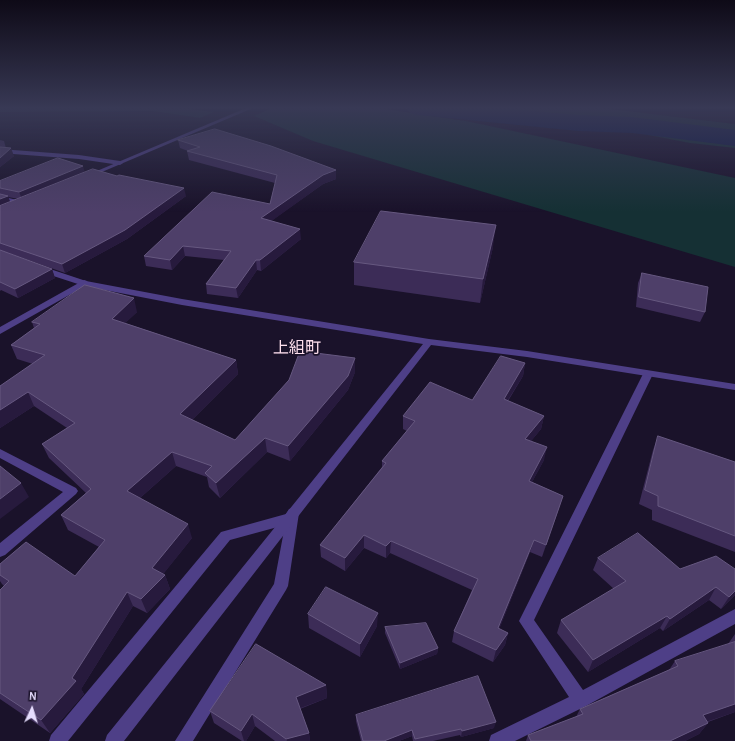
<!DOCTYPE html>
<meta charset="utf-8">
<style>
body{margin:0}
#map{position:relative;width:735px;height:741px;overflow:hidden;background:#1a122a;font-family:Karla,sans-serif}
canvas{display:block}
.north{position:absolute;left:12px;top:689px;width:40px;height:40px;-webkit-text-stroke:3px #1a122a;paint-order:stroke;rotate:4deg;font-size:11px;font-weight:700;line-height:16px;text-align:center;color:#e6ddfe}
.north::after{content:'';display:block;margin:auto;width:14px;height:18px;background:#e6ddfe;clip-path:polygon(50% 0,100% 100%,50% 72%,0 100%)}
</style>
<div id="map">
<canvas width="735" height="741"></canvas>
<div class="north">N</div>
</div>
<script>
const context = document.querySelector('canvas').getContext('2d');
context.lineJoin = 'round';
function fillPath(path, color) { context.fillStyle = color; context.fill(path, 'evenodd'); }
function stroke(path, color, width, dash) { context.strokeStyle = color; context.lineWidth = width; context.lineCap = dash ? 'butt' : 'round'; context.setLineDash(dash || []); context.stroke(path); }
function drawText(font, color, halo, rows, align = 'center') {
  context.font = font + ' Karla,"Noto Sans JP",sans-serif'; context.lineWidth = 3.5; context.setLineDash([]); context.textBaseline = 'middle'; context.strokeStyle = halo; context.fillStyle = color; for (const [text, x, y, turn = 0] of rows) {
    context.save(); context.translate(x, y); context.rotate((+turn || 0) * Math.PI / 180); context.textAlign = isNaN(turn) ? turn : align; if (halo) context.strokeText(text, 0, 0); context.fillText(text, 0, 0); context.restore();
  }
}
fillPath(new Path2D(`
 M0,108H179L214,112L200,118L153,111L0,112Z
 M272,108H378L466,121L735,178V267L313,141L254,116Z
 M441,108H602L735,124V134L630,123Z
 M607,127L735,143V148L690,143Z`), '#153034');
fillPath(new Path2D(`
 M406,108H499L578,115L632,117L735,130V146L632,133L578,131L418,115L410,113Z`), '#0e1948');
fillPath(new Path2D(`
 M0,149L79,155L120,161L123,163L120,165L79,159L0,153Z
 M0,196L26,202L27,203L24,205L0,200Z
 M84,280L87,281L88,283L87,285L0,334V327Z
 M648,371L653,374L534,620L583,690L735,609V624L586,706L515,741H489L491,735L569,697L519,621L643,374Z
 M0,449L76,488L78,491L76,494L5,555L0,557V543L63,492L0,458Z
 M293,508L297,509L299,513L288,586L286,590L193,741H175L274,584L285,525L230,540L68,741H49L51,735L221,532L286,514L289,509Z`), '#4e3f87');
fillPath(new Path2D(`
 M246,108H253L90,177L85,176Z
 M38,267H44L86,281L182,299L429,339L527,351L735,384V390L527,357L431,345L124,741H105L107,735L423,344L182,305L84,286L38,271Z`), '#4e3f87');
fillPath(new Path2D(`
 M0,140L4,141L6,148L14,156L0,167Z
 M178,140L336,170V179L323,184L271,221L301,239L261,271L257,270L238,298L207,294L206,284L224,260L185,256L172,270L146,266L144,256L270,204L275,183L189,160L187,151H188L180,148Z
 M85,172L117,176L186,196L127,239L65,273L0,250V181ZM8,197L19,199L10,202Z
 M493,247L480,303L354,285V262Z
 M0,250L52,269L55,278L18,298L1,290L0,291Z
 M642,273L705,312L700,322L636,307L638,283Z
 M137,312L125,323L236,360L238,374L192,420L235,440L355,372L348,390L290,461L267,452L220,498L209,487L207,477L176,466L140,498L192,538L163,574L165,575L170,589L147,613L133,606L81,689L84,694L50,733L0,699V590L4,586L2,584L0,581V564L75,576L99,547L68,530L61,515L86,493L49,458L42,444L67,428L34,406L0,428V386L33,364L17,359L11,345L34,328L32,322Z
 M525,363L523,376L508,401L544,416L541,429L531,441L544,460L532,482L563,496L542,557L530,552L499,629L508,633L505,645L493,662L452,642L454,631L472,590L390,553L386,558L364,548L345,571L321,557L320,545L382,467V461L407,431L403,429V416L472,400Z
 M658,436L735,462V552L652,520V510L639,504L653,450Z
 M598,558L680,569L735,595L721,609L709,600L663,631L660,628L588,672L557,633L561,620L614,589L593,570Z
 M308,614L377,626L360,657L309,628Z
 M385,627L438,648L437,654L400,669L385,633Z
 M735,634V712L708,722V723L699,734L685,741H526L528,735L576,717L580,709L669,670L675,661L728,644Z
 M326,685L327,698L300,709L309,733L310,741H275L255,726L246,741H242L214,723L210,711Z
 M356,715L494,728L461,737L460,735L433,741H413L412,736L399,741H361L356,721Z`), '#3c2c57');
fillPath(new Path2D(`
 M11,148L14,156L0,167V158Z
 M83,166L85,173L22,199L19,192Z
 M336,170V179L323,184L262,228L261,218L323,175Z
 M184,188L186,196L127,239L65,273L62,264Z
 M8,196L11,204L0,208V199Z
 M496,225L493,247L480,303L483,279Z
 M300,229L301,239L261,271L260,260Z
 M183,246L185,256L172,270L170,260Z
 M256,260L257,270L238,298L236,288Z
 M52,269L55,278L18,298L15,289Z
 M134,298L137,312L116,332L112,319Z
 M355,358V372L348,390L290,461L288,446Z
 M236,360L238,374L184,428L180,414Z
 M525,363L523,376L501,411L504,399Z
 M28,392L34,406L0,428V410Z
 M544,416L541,429L523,451L525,439Z
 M265,438L267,452L220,498L216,483Z
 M547,447L544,460L526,493L529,481Z
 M172,452L176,466L132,505L127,491Z
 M21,483L29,497L0,519V499Z
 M563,496L559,509L542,557L546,545Z
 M188,524L192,538L157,582L152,568Z
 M364,535V548L345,571V558Z
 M534,540L530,552L495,640L498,628Z
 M391,541L390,553L386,558V546Z
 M165,575L170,589L147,613L141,599Z
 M716,587L709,600L663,631L670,619Z
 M735,591V595L721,609L729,597Z
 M127,592L133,606L81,689L84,694L50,733L41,720L72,678Z
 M378,613L377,626L360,657V644Z
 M667,616L660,628L588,672L593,660Z
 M508,633L505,645L493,662L496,650Z
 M438,648L437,654L400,669V663Z
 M326,685L327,698L298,709L296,697Z
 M735,704V712L694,726L703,715Z
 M252,714L255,726L246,741H244L241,731Z
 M496,722L494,728L461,737L462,731Z
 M708,723L699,734L685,741H670Z
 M412,730V736L399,741H384Z
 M309,733L310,741H287L286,739Z`), '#271a3d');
const building = new Path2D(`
 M215,129L271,146L336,170L323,175L261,218L300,229L260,260H256L236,288L206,284L231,251L183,246L170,260L144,256L212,192L270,204L277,175L187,151L200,147L178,140Z
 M0,147L11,148L0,158Z
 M58,158L83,166L19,192L0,188V181Z
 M93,169L117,176L119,175L184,188L125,230L62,264L0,243V206Z
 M0,194L8,196L0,199Z
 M381,211L496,225L483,279L354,262Z
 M0,250L52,269L15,289L0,282Z
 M642,273L708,287L705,312L639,297Z
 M85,285L134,298L112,319L236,360L180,414L235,440L289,380L300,351L355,358L348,376L288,446L265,438L216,483L205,473L212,466L172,452L127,491L188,524L152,568L165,575L141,599L127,592L72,678L76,681L41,720L0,693V590L9,581L0,575V564L26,542L75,576L105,540L61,515L91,489L42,444L75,423L28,392L0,410V386L45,355L11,345L40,324L32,322Z
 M501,356L525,363L504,399L544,416L525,439L547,447L529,481L563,496L546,545L534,540L498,628L508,633L496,650L454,631L478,579L391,541L386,546L364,535L345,558L320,545L386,463L382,461L415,421L403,416L430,382L472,400Z
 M658,436L735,462V536L658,506V496L645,490Z
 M0,466L21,483L0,499Z
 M638,533L680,569L716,556L735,569V591L729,597L716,587L670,619L667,616L593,660L561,620L626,581L598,558Z
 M326,587L378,613L360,644L308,614Z
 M426,623L438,648L400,663L385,627Z
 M735,642V704L703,715L708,723L670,741H531L528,735L583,714L580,709L678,666L675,661Z
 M256,644L326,685L296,697L309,733L286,739L252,714L241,731L210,711Z
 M478,676L496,722L462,731L461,729L415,739L412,730L384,741H363L356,715Z`);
fillPath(building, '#4e3f69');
stroke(building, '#665880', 1);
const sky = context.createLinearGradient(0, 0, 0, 212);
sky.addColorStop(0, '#0e0a17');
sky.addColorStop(0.51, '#383955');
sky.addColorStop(1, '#38395500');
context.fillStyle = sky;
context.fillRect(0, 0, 735, 212);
drawText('16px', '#fedfed', '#1a122a', [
 ["上組町",297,348]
]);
</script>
